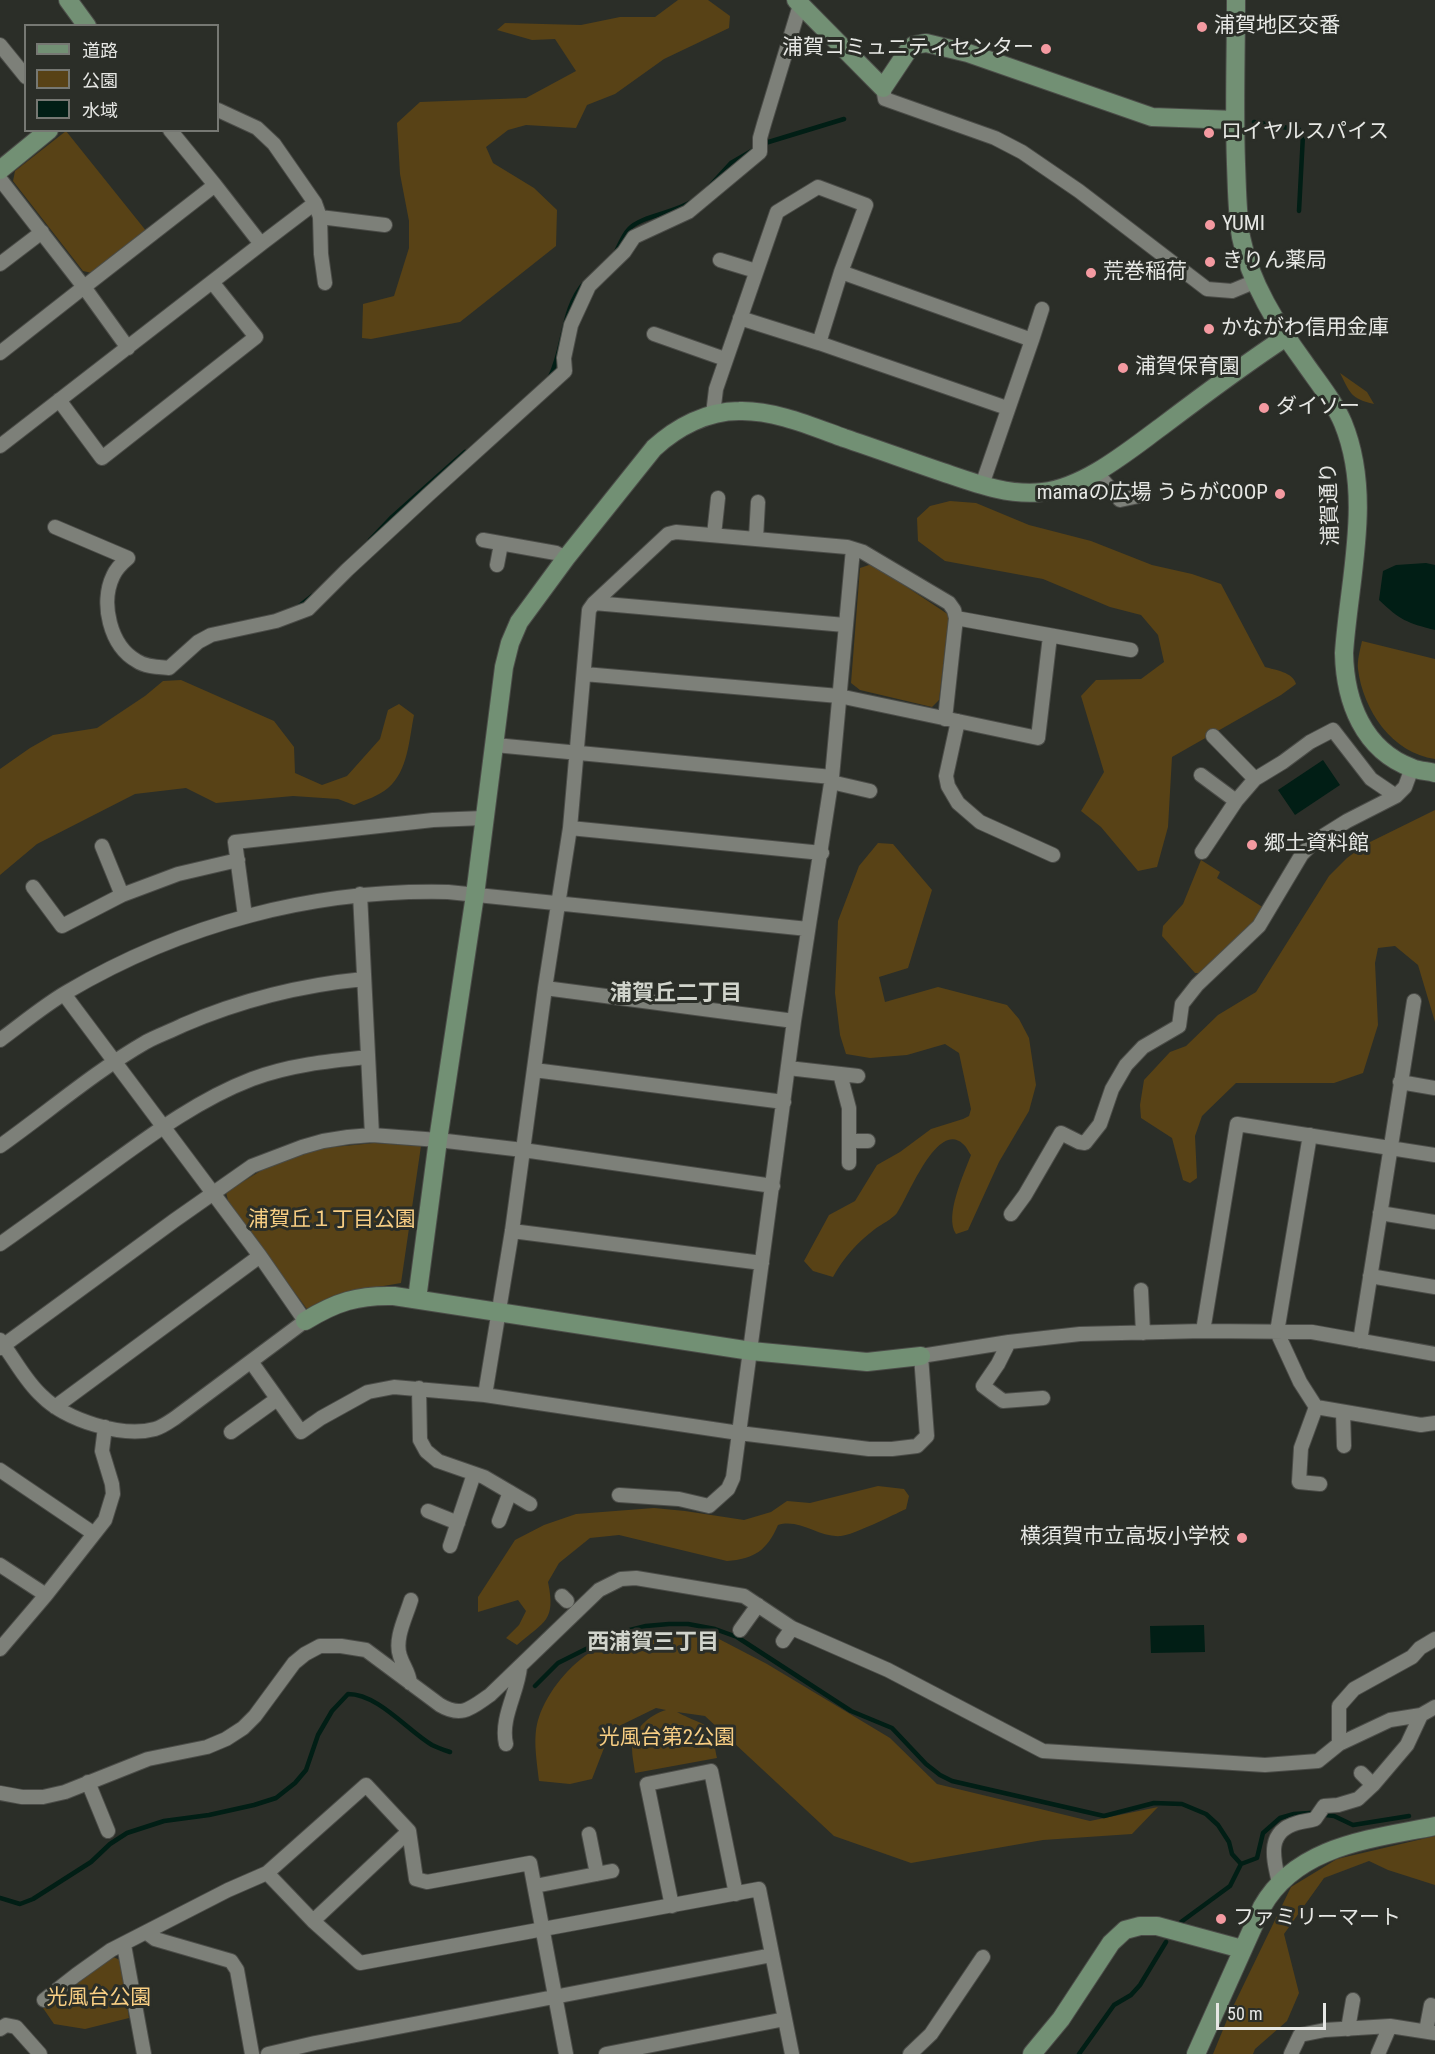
<!DOCTYPE html>
<meta charset="utf-8">
<style>
body{margin:0}
#map{position:relative;width:1435px;height:2054px;overflow:hidden;background:#2b2e28;font-family:"Roboto Condensed","Noto Sans JP",sans-serif}
canvas{display:block}
.legend{position:absolute;left:24px;top:24px;width:195px;height:108px;box-sizing:border-box;background:#2b2e28;border:2px solid #767873;margin:0;padding:8px 10px;list-style:none;font-size:18px;color:#e6e7e4}
.legend li{display:flex;align-items:center;gap:12px;height:30px}
.legend b{width:30px;border:2px solid #767873}
.scale{position:absolute;left:1216px;top:2003px;width:110px;height:27px;box-sizing:border-box;border:3px solid #e6e7e4;border-top:0;padding-left:8px;font-size:18px;line-height:21px;white-space:nowrap;color:#e6e7e4;-webkit-text-stroke:4px #2b2e28;paint-order:stroke}
</style>
<div id="map">
<canvas width="1435" height="2054"></canvas>
<ul class="legend">
<li><b style="height:8px;background:#729074"></b>道路</li>
<li><b style="height:16px;background:#584216"></b>公園</li>
<li><b style="height:16px;background:#011e15"></b>水域</li>
</ul>
<div class="scale">50 m</div>
</div>
<script>
const context = document.querySelector('canvas').getContext('2d');
context.lineJoin = 'round';
function fillPath(path, color) { context.fillStyle = color; context.fill(path, 'evenodd'); }
function stroke(path, color, width, dash) { context.strokeStyle = color; context.lineWidth = width; context.lineCap = dash ? 'butt' : 'round'; context.setLineDash(dash || []); context.stroke(path); }
function drawText(font, color, halo, rows, align = 'center') {
  context.font = font + ' "Roboto Condensed","Noto Sans JP",sans-serif'; context.lineWidth = 6; context.setLineDash([]); context.textBaseline = 'middle'; context.strokeStyle = halo; context.fillStyle = color; for (const [text, x, y, turn = 0] of rows) {
    context.save(); context.translate(x, y); context.rotate((+turn || 0) * Math.PI / 180); context.textAlign = isNaN(turn) ? turn : align; if (halo) context.strokeText(text, 0, 0); context.fillText(text, 0, 0); context.restore();
  }
}
fillPath(new Path2D(`
 M678,0H708L730,16L729,28L664,59L615,94L587,105L576,128L526,125L508,130L486,147L493,163L534,188L557,210L556,246L460,322L371,339L362,338L363,304L394,296L409,248V221L400,174L397,123L420,102L526,98L576,71L555,39L532,40L497,30L505,23L581,25L620,17H655Z
 M66,131L147,232L92,273L83,271L13,181L15,171Z
 M1340,373L1367,392L1374,404C1351,399 1350,393 1340,373Z
 M950,501L976,503L1029,525L1091,541L1152,565L1192,574L1221,584L1265,667C1275,670 1293,672 1296,684L1281,695L1172,757L1168,827L1157,867L1138,871L1101,827L1081,811L1104,772L1081,696L1096,680L1141,679L1164,662L1158,635L1141,615L1110,607L1043,579L945,561L918,541L917,518L930,506Z
 M872,564L949,615L939,700L932,707L860,690L851,683L860,568Z
 M1362,641L1435,659V759C1392,753 1363,710 1358,669C1357,661 1360,650 1362,641Z
 M181,680L274,721L294,747L295,773L322,785L347,776L380,739L388,710L399,704L414,715C409,740 408,771 388,788C379,796 365,800 354,805L338,799L293,796L216,803L186,788L135,794L37,844L0,875V769L30,748L53,735L97,728L145,696L163,681Z
 M1435,810V1022L1418,965L1395,946L1378,948L1375,963L1378,1025L1363,1073L1334,1083H1236L1202,1116L1195,1136L1197,1178L1190,1183L1183,1180L1172,1138L1141,1118L1140,1105L1144,1080L1170,1052L1186,1046L1218,1015L1256,992L1329,876L1347,858L1366,844Z
 M878,843L893,844L932,890L908,968L879,977L885,1002L938,987L1007,1005L1019,1019L1029,1038L1036,1085L1029,1111L999,1162L968,1230L956,1234C944,1216 964,1174 971,1155C968,1151 966,1146 963,1144C937,1119 907,1200 897,1213C892,1219 882,1224 875,1229C857,1243 844,1257 833,1277L813,1271L804,1261L829,1215L855,1201L877,1165L900,1152L931,1129L963,1119L969,1116L971,1109L959,1053L945,1044L907,1055L870,1058L846,1054L840,1035L835,993L838,921L859,866Z
 M1201,860L1220,872L1217,878L1264,908L1259,917L1203,973H1195L1162,936L1163,926L1183,904Z
 M374,1143L421,1146L401,1283L348,1292L307,1309L229,1205L226,1192L267,1167L314,1149Z
 M878,1486L904,1489L909,1496L906,1509C893,1515 853,1535 841,1536C819,1538 800,1518 778,1525C767,1550 755,1559 727,1561L619,1535L590,1538L559,1563L548,1582C556,1621 545,1621 517,1645L506,1638L519,1625L526,1611L518,1600L478,1612V1597L515,1540L544,1525L576,1514L654,1508L685,1511L744,1520L771,1512L787,1501L810,1503Z
 M665,1631L719,1639L767,1664L890,1738L937,1784L1090,1821L1158,1807L1132,1834L1043,1840L911,1863L834,1836L705,1716L677,1712C709,1729 710,1718 717,1758L635,1773C634,1765 632,1756 632,1748C633,1729 649,1715 666,1710L656,1708L611,1730L592,1779L570,1784L539,1781C537,1761 532,1737 539,1717C548,1691 570,1664 594,1650C612,1640 645,1635 665,1631Z
 M1435,1836V1885L1388,1870L1369,1861L1324,1878L1284,1934L1299,1993L1287,2021L1255,2049L1253,2054H1213L1229,2015L1291,1887L1337,1859Z
 M111,1956L120,1960L129,2018L85,2029L54,2024L43,2008Z`), '#584216');
fillPath(new Path2D(`
 M1426,563L1435,565V630C1407,623 1400,620 1379,600L1383,571L1396,565Z
 M1323,760L1340,785L1295,815L1278,790Z
 M1204,1625L1205,1652L1151,1653L1150,1626Z`), '#011e15');
stroke(new Path2D(`
 M1254,122L1300,130L1303,135L1299,211
 M762,144L844,119
 M709,187L731,163L755,149
 M615,254C619,246 623,235 629,229C641,216 674,213 691,202
 M550,377C565,347 561,309 585,282
 M370,540L391,518L465,452
 M298,607L312,596
 M535,1686L558,1663L618,1633L646,1626L669,1624H688L715,1629L737,1637L851,1711L892,1728L926,1764L940,1775L952,1781L1104,1816L1154,1803L1182,1804L1206,1814L1218,1825L1229,1842L1232,1854L1241,1864L1257,1858L1263,1833L1280,1818L1294,1814L1310,1813L1334,1816L1353,1825L1409,1816
 M0,1898L20,1904L33,1899L91,1862L110,1844L127,1833L164,1821L209,1815L254,1805L276,1798L295,1783L306,1770L318,1735L332,1711L348,1694C378,1694 407,1730 432,1745C438,1748 444,1750 450,1752
 M1181,1922L1230,1886L1241,1864
 M1079,2054L1114,2005L1131,1995L1140,1985L1166,1942`), '#011e15', 4.5);
const street = new Path2D(`
 M0,45L26,77
 M883,88L885,99L995,138L1022,152L1079,191L1207,289L1232,291L1256,281
 M218,110L257,128L274,144L315,203L320,217L321,254L325,283
 M0,179L84,287L215,185L170,130
 M320,217L385,225
 M261,244L315,203
 M720,260L756,271
 M0,264L42,232
 M841,272L1032,340L982,485
 M740,318L819,343L1007,408
 M654,334L725,359
 M1032,340L1042,309
 M0,353L84,287L128,348
 M59,400L102,458L256,337L212,282
 M713,414L716,389L777,212L818,187L866,205L841,272L819,343
 M0,446L261,244L215,185
 M1096,472L1120,500L1139,496
 M55,527L128,558C122,563 116,569 113,576C100,603 110,646 137,661C146,667 158,667 169,668L198,642L211,635L276,621L308,609L347,570L428,495L565,371L564,358L571,325L589,286L624,252L634,237L688,212L760,152V138L764,124L800,5
 M714,535L718,498
 M756,538L758,502
 M483,540L556,553L566,558
 M497,565L501,544
 M594,603L845,625
 M584,674L839,696L1038,738L1050,636
 M945,719L956,618
 M958,721L946,776L948,786L958,803L980,822L1053,855
 M1213,736L1255,779
 M495,745L832,777
 M1201,775L1236,801
 M831,782L870,791
 M570,828L822,853
 M102,846L122,895
 M1202,852L1236,801L1255,779L1283,762L1310,742L1333,730L1371,779L1396,796
 M33,887L62,926L122,895L178,874L238,860
 M360,894L372,1135
 M245,916L235,842L433,820L484,818
 M545,988L794,1021
 M0,1040C22,1024 43,1006 67,992C182,924 314,889 448,892L808,929
 M788,1068L858,1076
 M534,1070L784,1102
 M840,1074L849,1108V1163
 M1400,1082L1435,1088
 M1310,1135L1277,1332L1300,1382L1316,1407L1421,1425L1435,1423
 M849,1141H868
 M0,1146C48,1112 94,1072 146,1042C157,1036 171,1031 183,1025C241,1000 301,985 364,979
 M1380,1213L1435,1222
 M1011,1214L1025,1195L1061,1133L1079,1142L1085,1143L1100,1124L1112,1089L1126,1065L1143,1047L1179,1026L1182,1004L1197,985L1259,926L1302,854L1315,841L1347,821L1396,796L1405,787L1412,768
 M512,1231L762,1263
 M0,1244C37,1218 74,1191 111,1164C155,1132 200,1099 252,1079C289,1065 329,1061 368,1057
 M1370,1276L1435,1287
 M1141,1290L1143,1333
 M1203,1331L1237,1124L1435,1155
 M0,1340C14,1358 25,1381 42,1396C66,1420 122,1438 155,1429C162,1427 169,1422 175,1418L305,1321L260,1256L64,994
 M1360,1341L1414,1001
 M1009,1342L998,1364L983,1386L1003,1401L1043,1398
 M0,1348L175,1220L252,1166L302,1147L323,1141L348,1137L372,1135L438,1140L523,1150L773,1186
 M252,1363L301,1432L321,1418L368,1392L394,1387L485,1395L739,1433L869,1449H892L917,1446L927,1436L921,1356L1009,1342L1080,1334L1203,1331L1312,1332L1435,1354
 M419,1388L420,1440L426,1451L438,1461L484,1477L530,1504
 M485,1395L512,1231L545,988L570,828L589,610L594,603L668,534L676,532L847,547L863,552L949,603L954,610L956,618L1131,650
 M55,1407L260,1256
 M1316,1407L1301,1448L1299,1482L1320,1484
 M1343,1412L1344,1446
 M231,1432L277,1399
 M0,1470L93,1533
 M619,1495L679,1499L709,1506L728,1489L733,1478L794,1021L832,777L853,549
 M428,1511L458,1523
 M499,1521L510,1492
 M450,1546L474,1474
 M0,1565L46,1595
 M562,1596L567,1601
 M740,1630L758,1605
 M783,1641L792,1628
 M0,1649L46,1595L105,1520L113,1494L112,1484L102,1451L105,1427
 M410,1683C409,1672 403,1666 400,1656C394,1639 406,1617 411,1600
 M506,1744C500,1718 518,1692 520,1667
 M1339,1744V1706L1354,1689L1412,1657L1420,1648L1435,1639
 M1361,1773L1373,1785
 M88,1782L108,1831
 M0,1793L22,1797H43L65,1792L148,1759L207,1747L226,1739L243,1728L255,1716L294,1663L305,1654L320,1646H341L366,1650L440,1705C462,1718 471,1708 490,1695L599,1590L621,1579L636,1578L744,1596L792,1628L888,1670L1043,1751L1265,1765L1318,1761L1339,1744L1390,1720L1421,1715L1435,1707
 M589,1834L597,1874
 M267,1873L313,1921L360,1963L759,1889L792,2054
 M1279,1883C1274,1860 1265,1832 1297,1823C1303,1821 1309,1821 1315,1819L1324,1806L1338,1805L1358,1799L1373,1785L1407,1745L1421,1715
 M535,1886L612,1871
 M672,1906L647,1784L711,1771L736,1894
 M313,1921L409,1831
 M147,1933L155,1939L231,1961L237,1970L252,2054
 M124,1945L144,2054
 M44,2000L76,1975L111,1950L228,1890L267,1873L366,1785L409,1831L416,1879L427,1882L530,1863L566,2054
 M0,2029L6,2025L16,2027L40,2054
 M1348,2029L1353,2000
 M1426,2031L1431,2005
 M268,2054L315,2043L772,1955
 M606,2054L785,2019
 M910,2054L931,2034L983,1957
 M1291,2054L1300,2035L1325,2030L1390,2026L1435,2033
 M1378,2054L1390,2026`);
const secondary = new Path2D(`
 M68,0L87,26
 M796,0L883,88L909,49L914,45L926,43L968,53L1152,117L1235,120
 M1236,0C1236,55 1234,109 1236,164C1237,188 1237,213 1241,237C1250,283 1277,325 1304,362C1317,381 1334,401 1343,423C1373,496 1349,578 1344,653C1345,701 1363,750 1412,768C1419,771 1428,771 1435,773
 M0,170L49,130
 M417,1299L438,1140L475,895L504,667L510,643L519,622L566,558L654,448C677,427 707,411 739,411C774,410 811,426 844,438C880,450 915,463 951,475C980,485 1012,496 1043,492C1085,487 1128,451 1161,427C1202,396 1243,365 1286,337
 M305,1321C336,1302 358,1295 394,1296L751,1351L867,1362L921,1356
 M1032,2054L1061,2019L1111,1943L1125,1930L1140,1926H1157L1242,1949
 M1196,2054L1262,1907C1297,1845 1372,1839 1435,1826`);
stroke(street, '#4b4c48', 16);
stroke(secondary, '#4b4c48', 20);
stroke(street, '#7d8079', 14);
stroke(secondary, '#729074', 18);
for (const [x, y, r, color] of [
 [1202,27,6,"#f49aa1"],
 [1046,49,6,"#f49aa1"],
 [1209,133,6,"#f49aa1"],
 [1210,225,6,"#f49aa1"],
 [1210,262,6,"#f49aa1"],
 [1091,273,6,"#f49aa1"],
 [1209,329,6,"#f49aa1"],
 [1123,368,6,"#f49aa1"],
 [1264,408,6,"#f49aa1"],
 [1280,494,6,"#f49aa1"],
 [1252,845,6,"#f49aa1"],
 [1242,1538,6,"#f49aa1"],
 [1221,1919,6,"#f49aa1"]
]) { const dot = new Path2D(); dot.arc(x, y, r, 0, 2 * Math.PI); context.fillStyle = color; context.fill(dot); stroke(dot, '#2b2e28', 2); }
drawText('21px', '#e6e7e4', '#2b2e28', [
 ["浦賀地区交番",1214,27],
 ["浦賀コミュニティセンター",1034,49,"right"],
 ["ロイヤルスパイス",1221,133],
 ["YUMI",1222,225],
 ["きりん薬局",1222,262],
 ["荒巻稲荷",1103,273],
 ["かながわ信用金庫",1221,329],
 ["浦賀保育園",1135,368],
 ["ダイソー",1276,408],
 ["mamaの広場 うらがCOOP",1268,494,"right"],
 ["郷土資料館",1264,845],
 ["横須賀市立高坂小学校",1230,1538,"right"],
 ["ファミリーマート",1233,1919]
], 'left');
drawText('21px', '#e6e7e4', '#2b2e28', [
 ["浦賀通り",1331,504,-92]
]);
drawText('21px', '#f8ce83', '#2b2e28', [
 ["浦賀丘１丁目公園",332,1221],
 ["光風台第2公園",667,1739],
 ["光風台公園",99,1999]
]);
drawText('bold 22px', '#d1d4cc', '#2b2e28', [
 ["浦賀丘二丁目",676,994],
 ["西浦賀三丁目",653,1643]
]);
</script>
